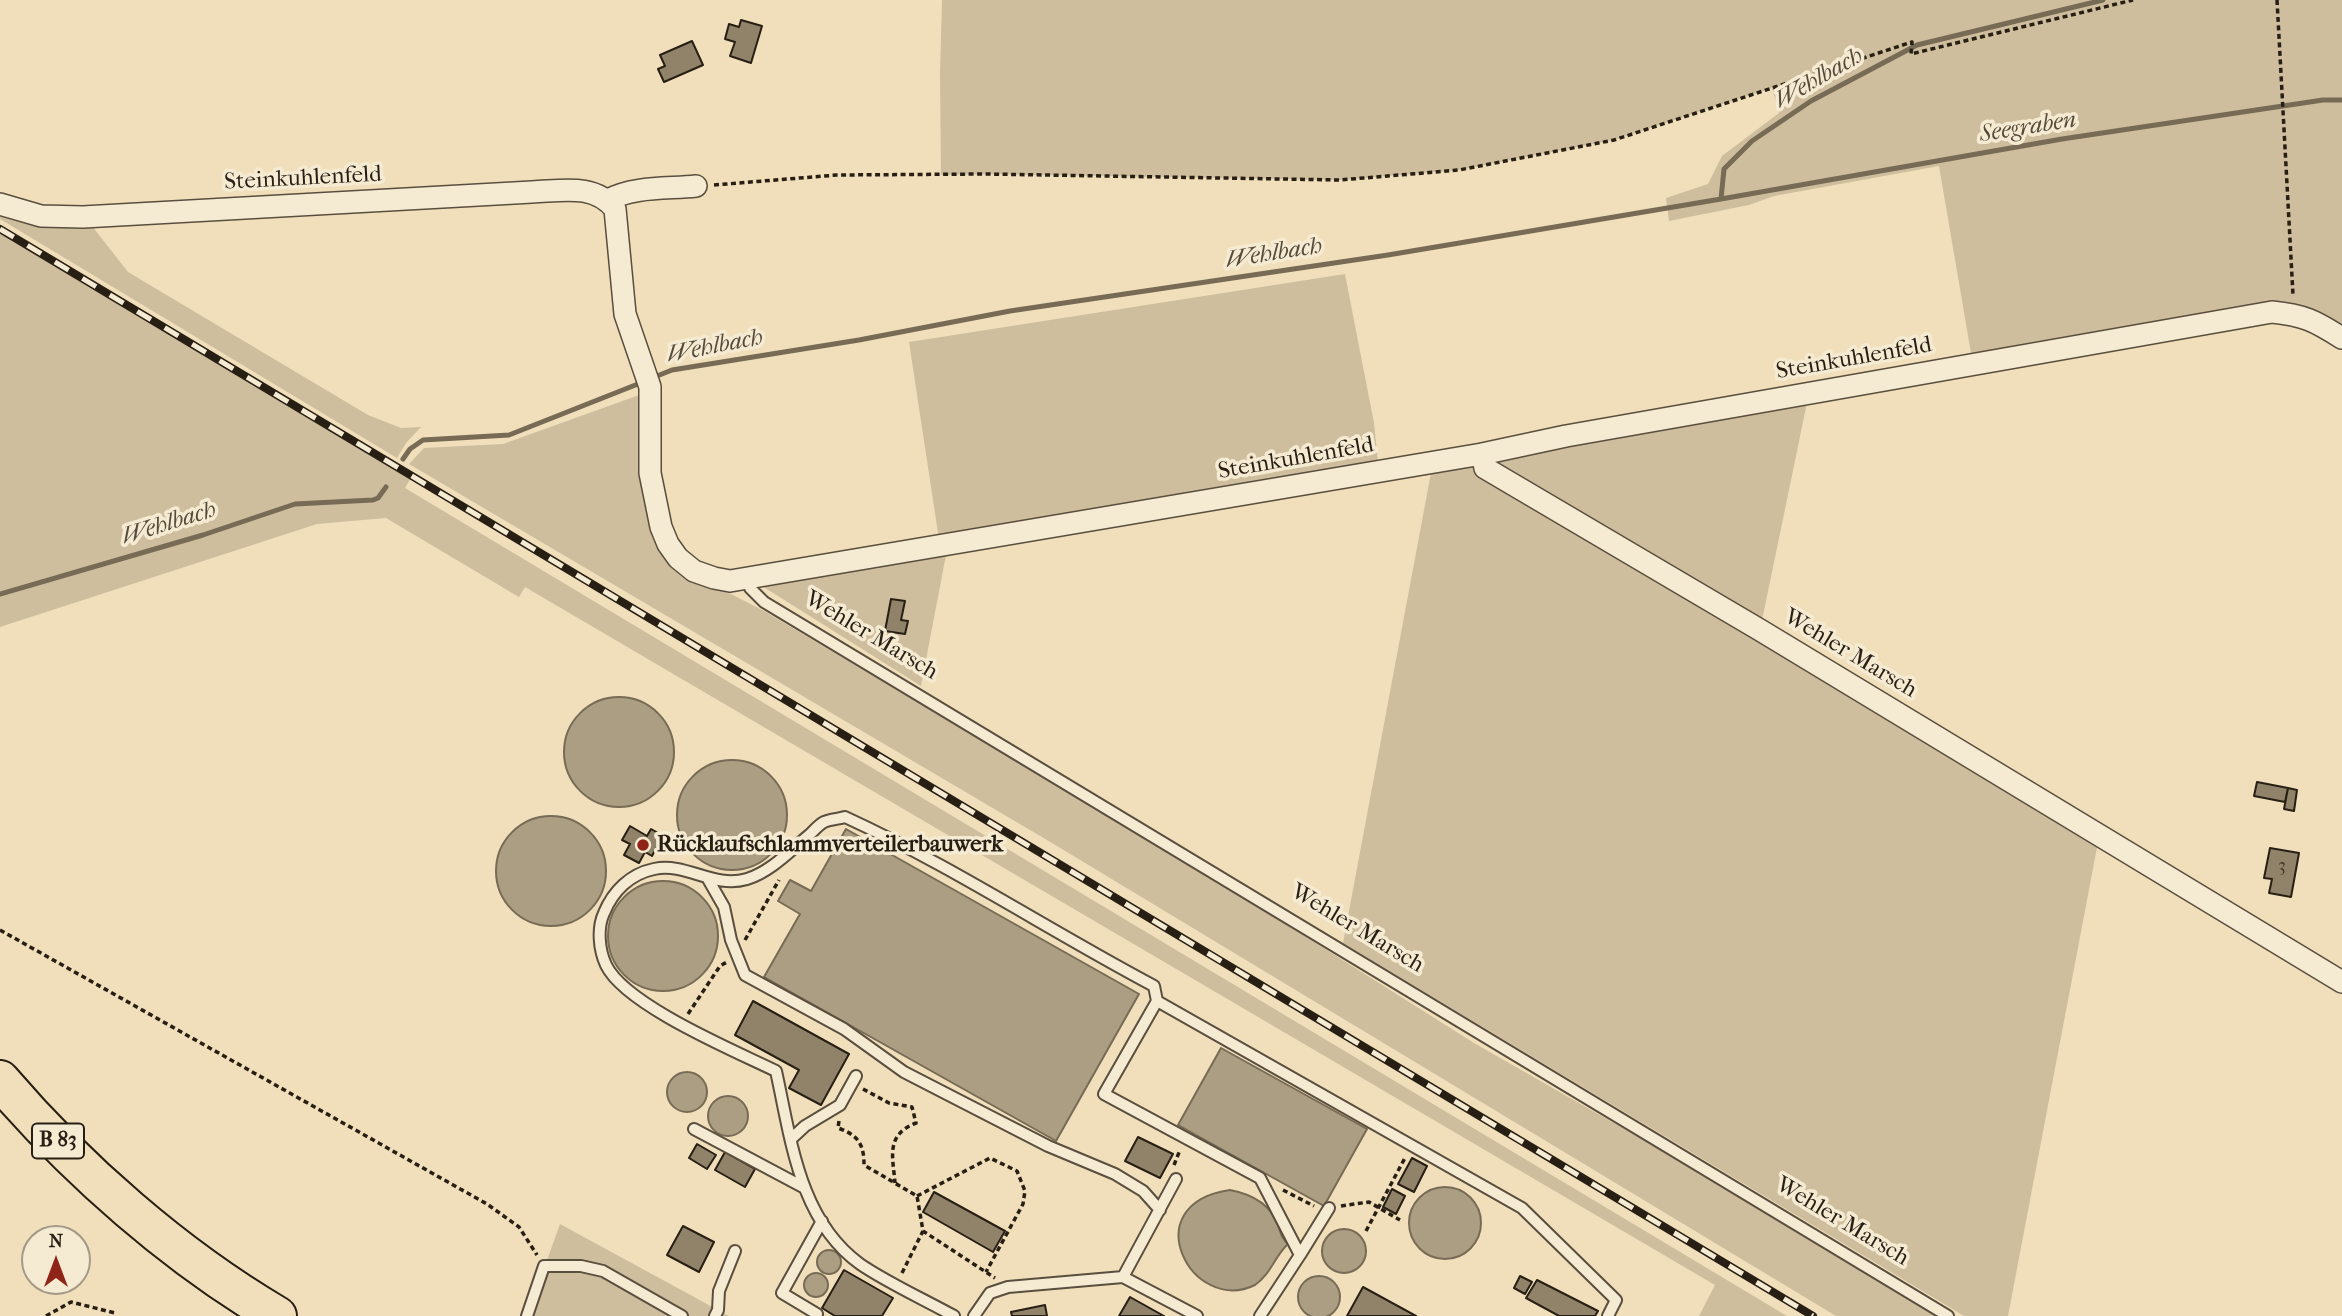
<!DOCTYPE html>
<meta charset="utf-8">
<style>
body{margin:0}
#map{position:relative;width:2342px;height:1316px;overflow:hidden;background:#f0dfba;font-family:"IM FELL French Canon",serif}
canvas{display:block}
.north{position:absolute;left:21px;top:1225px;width:70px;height:70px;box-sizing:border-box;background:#f5ead2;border:2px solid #a39986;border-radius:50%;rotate:0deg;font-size:19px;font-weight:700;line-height:28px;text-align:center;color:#281f14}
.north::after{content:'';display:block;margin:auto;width:24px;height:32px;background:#8f2418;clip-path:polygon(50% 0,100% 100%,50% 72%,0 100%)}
</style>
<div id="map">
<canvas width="2342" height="1316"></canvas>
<div class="north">N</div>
</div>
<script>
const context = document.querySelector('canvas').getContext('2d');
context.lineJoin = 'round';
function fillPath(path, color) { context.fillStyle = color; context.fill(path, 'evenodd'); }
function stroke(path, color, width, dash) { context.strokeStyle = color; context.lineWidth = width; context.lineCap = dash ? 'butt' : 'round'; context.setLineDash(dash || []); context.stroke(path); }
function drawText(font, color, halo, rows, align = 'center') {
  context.font = font + ' "IM FELL French Canon",serif'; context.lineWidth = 7; context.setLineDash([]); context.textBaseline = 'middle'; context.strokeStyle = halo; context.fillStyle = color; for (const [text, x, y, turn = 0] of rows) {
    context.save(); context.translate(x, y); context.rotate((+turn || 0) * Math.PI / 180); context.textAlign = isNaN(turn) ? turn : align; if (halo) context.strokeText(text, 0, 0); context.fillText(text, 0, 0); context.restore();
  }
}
fillPath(new Path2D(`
 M942,0H2342V338L2294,314L1973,365L1939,166L1774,196L1749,205L1669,221L1666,198L1708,184L1722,156L1779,113L1772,88L1614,140L1459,170L1340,180L986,174L941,175L940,74Z
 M0,211L92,226L128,272L368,415L401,428L421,427L406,443L397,458L0,219Z
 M0,229L412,476L405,488L1787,1316H1699L1715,1285L525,587L519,597L386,518L317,524L0,627Z
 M1345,274L1374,423L1379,472L940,546L909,342Z
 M1809,393L1760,630L2099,837L2008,1316H1964L1343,943L1433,462Z
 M642,394L640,445L693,579L731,594L764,611L1200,870L1474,1043L1682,1162L1937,1316H1836L1047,840L409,464L424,448L503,444Z
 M946,555L921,686L762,586Z
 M560,1224L718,1310L729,1316H527Z`), '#cebe9e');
const water = new Path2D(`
 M564 752a55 55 0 1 1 110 0a55 55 0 1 1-110 0Z
 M677 815a55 55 0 1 1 110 0a55 55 0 1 1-110 0Z
 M496 871a55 55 0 1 1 110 0a55 55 0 1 1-110 0Z
 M846,829L1139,994L1056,1141L764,977L800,914L778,901L790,880L811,891Z
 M608 936a55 55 0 1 1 110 0a55 55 0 1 1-110 0Z
 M1221,1048L1367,1129L1324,1206L1178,1125Z
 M667 1092a20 20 0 1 1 40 0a20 20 0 1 1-40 0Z
 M708 1116a20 20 0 1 1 40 0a20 20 0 1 1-40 0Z
 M1409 1223a36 36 0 1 1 72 0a36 36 0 1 1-72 0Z
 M1230,1190C1251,1194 1270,1203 1278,1225C1281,1234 1281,1237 1288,1244C1274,1257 1271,1274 1255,1285C1192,1316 1133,1204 1230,1190Z
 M1322 1251a22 22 0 1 1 44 0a22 22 0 1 1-44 0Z
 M817 1262a12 12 0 1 1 24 0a12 12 0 1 1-24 0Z
 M804 1285a12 12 0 1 1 24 0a12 12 0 1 1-24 0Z
 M1298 1297a21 21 0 1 1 42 0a21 21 0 1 1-42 0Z`);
fillPath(water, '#ac9e82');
stroke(water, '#776b56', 2);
stroke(new Path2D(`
 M1721,199L2062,139L2323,100H2342
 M652,378L672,370L859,340L1010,311L1388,255L1721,199L1724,169L1752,141L1811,101L1917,45L2103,0
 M403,459L410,449L423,440L509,435L643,382
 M0,594L203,535L295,504L373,500L378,498L386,487`), '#776b56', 5);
const building = new Path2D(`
 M741,20L762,26L751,63L730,56L735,42L725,39L729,24L739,27Z
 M692,41L703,65L664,82L658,69L665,66L660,55Z
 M891,599L905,601L901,620L908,621L905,634L885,631Z
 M2257,782L2288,788L2285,802L2254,796Z
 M2288,788L2297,790L2294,811L2284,809Z
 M630,826L647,836L651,829L669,839L665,846L659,843L652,856L645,852L639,863L624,855L630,844L622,840Z
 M2270,848L2299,853L2291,897L2269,893L2272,879L2264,878Z
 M753,1001L849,1054L821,1105L789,1088L799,1070L735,1035Z
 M1138,1137L1173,1154L1160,1178L1125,1161Z
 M697,1144L716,1155L707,1169L689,1158Z
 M725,1152L755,1169L745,1187L715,1170Z
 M1412,1158L1427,1166L1414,1192L1398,1184Z
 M1392,1189L1405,1196L1396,1214L1383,1207Z
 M934,1192L1005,1231L993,1252L923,1212Z
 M683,1226L714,1242L699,1272L667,1255Z
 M844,1270L893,1298L882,1316H835L822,1308Z
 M1520,1276L1532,1282L1525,1294L1514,1288Z
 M1537,1280L1598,1311L1595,1316H1559L1526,1298Z
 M1363,1287L1416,1316H1347Z
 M1130,1297L1164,1316H1119Z
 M1045,1305L1047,1316H1012L1011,1312Z`);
fillPath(building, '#90836a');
stroke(building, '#281f14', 2);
const lane = new Path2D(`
 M748,579L750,588L764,602L1948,1316
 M708,879L724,907L731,940L745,975L844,1029L904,1072L1048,1146L1115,1174L1143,1191L1160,1210
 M694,1129L803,1187
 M791,1139L805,1126L840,1105L856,1076
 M1300,1255L1329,1208
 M1123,1277L1176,1179
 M817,1314L782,1293L822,1221
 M527,1316L544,1266H581L603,1271L682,1316
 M715,1316L718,1310L719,1291L735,1251
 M954,1316C925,1300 886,1282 860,1264C799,1220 791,1139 776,1071C735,1051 625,1005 606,965C599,950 597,928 604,913C613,891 630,874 654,869C687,862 713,889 747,879C770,872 790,851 808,836C813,832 818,825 824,822C830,819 839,819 845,817C952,866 1050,931 1154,986L1157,1001
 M974,1316L990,1293L1008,1287L1123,1277L1197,1316
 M1260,1316L1300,1255L1260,1178L1104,1094L1157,1001L1522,1208L1616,1300L1608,1316`);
const street = new Path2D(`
 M608,200C634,186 668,189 696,186
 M0,204L41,216L83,217L532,192C562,191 594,183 615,209L625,314L650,387V473L661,527L668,544L678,558L694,571L714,578L730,581L1482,454L1566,436L2272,312C2304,315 2315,321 2342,338
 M1482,454L1485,468L1760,630L2342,982`);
const highway = new Path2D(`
 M0,1080C77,1170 175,1256 277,1316`);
stroke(lane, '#5a4f3e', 14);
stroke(street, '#5a4f3e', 24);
stroke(highway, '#281f14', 42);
stroke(new Path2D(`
 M2277,0L2293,295
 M714,185L837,175L986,174L1340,180L1459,170L1614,140L1912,42L1911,54L2133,0
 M0,930L487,1204L519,1227L537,1255
 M745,940L779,880
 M688,1014L720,966L727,962
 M863,1089L889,1103L912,1107L916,1123C885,1135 893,1157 895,1183
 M839,1121L838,1128C858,1135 864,1144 864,1165L917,1196L923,1231L995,1278
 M1174,1165L1180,1150
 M1283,1190L1314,1206
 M917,1196L990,1158L1017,1171L1025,1191L1023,1204L986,1272
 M1341,1206L1369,1202L1400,1220
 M1366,1231L1406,1156
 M902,1273L923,1231
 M46,1316L71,1302L115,1313`), '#281f14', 3.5, [5, 3.5]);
stroke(lane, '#f5ead2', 10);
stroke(street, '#f5ead2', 21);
stroke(highway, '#f0dfba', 38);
const rail = new Path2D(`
 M0,229L1813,1316`);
stroke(rail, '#281f14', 8);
stroke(rail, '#f5ead2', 5, [16]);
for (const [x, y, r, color] of [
 [643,845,7,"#8f2418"]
]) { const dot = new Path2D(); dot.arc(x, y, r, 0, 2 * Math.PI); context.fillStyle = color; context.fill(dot); stroke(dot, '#f5ead2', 2.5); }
drawText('19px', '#42382a', null, [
 ["3",2282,866]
]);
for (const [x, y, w] of [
 [58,1141,52]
]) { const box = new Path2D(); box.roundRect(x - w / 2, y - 17.5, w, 35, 5); context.fillStyle = '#f5ead2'; context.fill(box); stroke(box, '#281f14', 2); }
drawText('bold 21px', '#281f14', null, [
 ["B 83",58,1141]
]);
drawText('23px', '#281f14', '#f5ead2', [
 ["Steinkuhlenfeld",303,179,-3],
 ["Steinkuhlenfeld",1854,359,-10],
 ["Steinkuhlenfeld",1296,459,-10],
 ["Wehler Marsch",871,636,31],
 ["Wehler Marsch",1850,654,31],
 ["Wehler Marsch",1357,929,31],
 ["Wehler Marsch",1842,1222,31]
]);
drawText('bold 23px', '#281f14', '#f5ead2', [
 ["Rücklaufschlammverteilerbauwerk",657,845]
], 'left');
drawText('italic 24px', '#564b3a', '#f5ead2', [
 ["Wehlbach",1819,79,-30],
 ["Seegraben",2028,128,-9],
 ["Wehlbach",1274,254,-9],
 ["Wehlbach",715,347,-11],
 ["Wehlbach",169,524,-17]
]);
</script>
